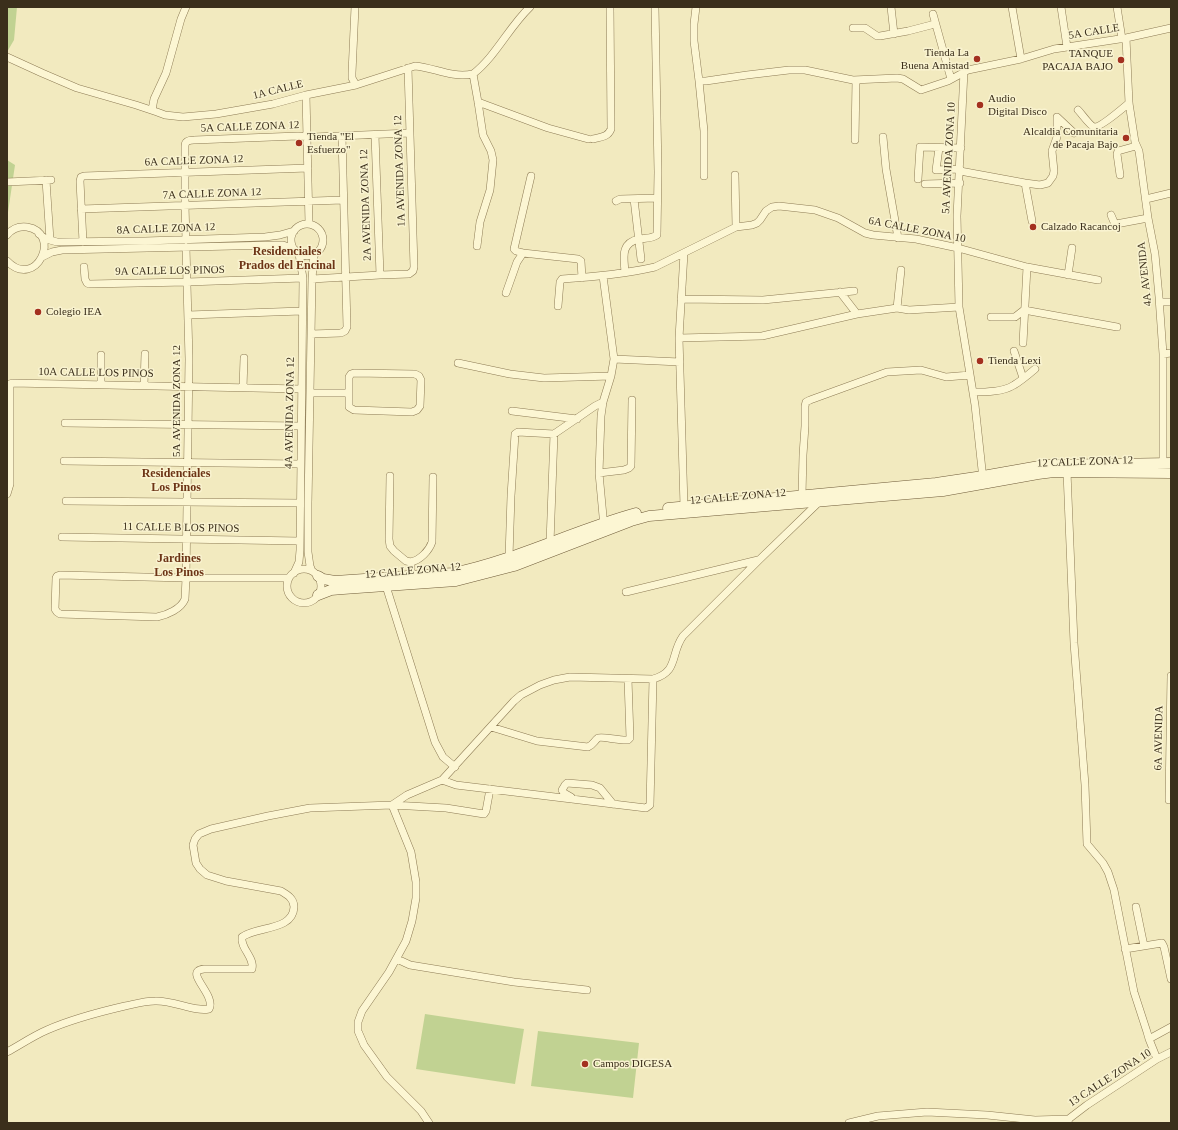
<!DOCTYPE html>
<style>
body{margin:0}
#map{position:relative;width:1178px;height:1130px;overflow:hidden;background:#f2eabf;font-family:"Times New Roman",serif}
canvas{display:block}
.frame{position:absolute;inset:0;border:8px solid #3b2f1b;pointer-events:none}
</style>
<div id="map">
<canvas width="1178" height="1130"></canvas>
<div class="frame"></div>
</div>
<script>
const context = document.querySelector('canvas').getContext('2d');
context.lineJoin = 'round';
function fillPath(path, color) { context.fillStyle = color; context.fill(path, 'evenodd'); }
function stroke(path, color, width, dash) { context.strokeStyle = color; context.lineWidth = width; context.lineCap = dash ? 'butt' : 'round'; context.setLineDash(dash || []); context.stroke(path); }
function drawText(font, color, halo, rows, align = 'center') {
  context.font = font + ' "Times New Roman",serif'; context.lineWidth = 3; context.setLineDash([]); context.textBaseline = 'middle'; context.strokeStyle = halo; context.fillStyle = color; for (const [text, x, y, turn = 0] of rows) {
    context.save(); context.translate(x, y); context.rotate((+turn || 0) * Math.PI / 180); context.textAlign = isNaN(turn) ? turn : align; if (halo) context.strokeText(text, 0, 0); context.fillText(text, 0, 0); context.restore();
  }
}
fillPath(new Path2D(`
 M7,7H17L14,40L7,52Z
 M7,160L15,165L7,219Z
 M425,1014L524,1029L515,1084L416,1069Z
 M538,1031L639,1043L633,1098L531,1086Z`), '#c1d292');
const street = new Path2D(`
 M355,7L352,73V78L356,85
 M696,7L694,24V41L699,81L704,131V176
 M891,7L894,34
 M1012,7L1021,59
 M1061,7L1067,47
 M1117,7L1122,39
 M933,14L951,79
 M853,28H865L877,36H880L908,31L935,24
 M1126,38L1129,103L1135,142L1139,151L1148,218L1155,254L1159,297L1163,354V462
 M7,57L42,73L77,88L136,105L157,112L165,115L183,117L216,114L273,104L306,95L356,85L415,66C436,68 450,78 473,74C496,56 509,27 530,7
 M964,71L957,216L959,307L975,405L983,479
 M473,74L478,102L483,135L491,151L493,160L490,190L480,222L477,246
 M699,81H706L747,75L789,70H805L853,80L897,78L903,79L921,90L948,81L968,70L1021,59L1054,49L1126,38L1171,28
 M306,95L309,224
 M478,102L548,128L588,139
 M152,110L154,99L166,73L181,19L186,7
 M1078,110C1081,113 1090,126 1094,127C1100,128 1123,108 1129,103
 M375,135L380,275
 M883,137L886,169L898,238
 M593,139C601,137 608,137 611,129L610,7
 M855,140L856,80
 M939,148L936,170L960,169
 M960,171L1025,183L1040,185L1048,183L1053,176L1054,171L1052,151L1057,137V117L1074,133
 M735,175L736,227
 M1120,175L1117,154L1118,151L1136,146
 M531,176L514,249L516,251L523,253L578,259L581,261L582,278
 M918,179L920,147L961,148
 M46,180L50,240
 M7,182L51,180
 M1025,183L1032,221
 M925,184L960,183
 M634,199L641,259
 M1146,199L1171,193
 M616,201L620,199L657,198
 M81,209L343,200
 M1111,215L1114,222L1116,224L1148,218
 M291 240a16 16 0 1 1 32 0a16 16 0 1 1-32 0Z
 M39,234L46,239L57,242L145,241L265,237L280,235L294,231
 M7,235C12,229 19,226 27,227C63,233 36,291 7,261
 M186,240L185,205V146C185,141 189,140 194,140L298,136L314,137L410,133
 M83,242L80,181L81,177L84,176L308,168
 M186,247L189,359L186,578L185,599C181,609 167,615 157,617L60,614L57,612L55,609L56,578L57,576L60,575L186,578H289
 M684,253L679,338L684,506
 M42,257L52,252L62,250L275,245H283L294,249
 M84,267L85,279L87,283L89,284L187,282L303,278
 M625,272C624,258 620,243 639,239C645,238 651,239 657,235L658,172L655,7
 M1068,275L1072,248
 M603,276L614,359L611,376L603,402L601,416L599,473L604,527
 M312,279L380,275L409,274L413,271L414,267L408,68
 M840,292L857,314
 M506,293L517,262L523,253
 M681,299L763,300L854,291
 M1160,302H1171
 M558,306L560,282L562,279C593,277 624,274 655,267L736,227L752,225L757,223L760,220L766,211L772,207L779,206L815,210L838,218L865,233L873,235L916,239L958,248L1027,267L1098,280
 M897,308L901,270
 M188,315L302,311
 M991,317H1015L1024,310L1117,327
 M311,334L341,333L345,331L347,327L342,136
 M679,338L762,336L857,314L897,308L909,310L959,307
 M1023,343L1027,267
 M1014,351L1023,378
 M1163,354L1171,353
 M614,359L680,362
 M458,363L510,374L544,378L611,376
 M354,373L415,374L419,376L421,380L420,406L417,410L412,412L354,410L349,407V377L351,374Z
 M101,384V355
 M144,385L145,354
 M243,388L244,358
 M973,392C986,392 1003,392 1014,385C1021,381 1028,375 1035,369
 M310,393H349
 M512,411L577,419
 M65,423L301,426
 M64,461L300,464
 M1067,472L1074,643L1085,785L1087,844L1103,863L1108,872L1114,890L1134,992L1147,1032L1149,1039L1157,1059
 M599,473L624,470L629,468L631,466L632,400
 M390,476L389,539L390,546L394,551L406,561L411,562
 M7,494L10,484V384L12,383L301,389
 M802,495L803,455L805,426V406L806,402L810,400L887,372L921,370L946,377L970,375
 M66,501L300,503
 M62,537L300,541
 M550,543L554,434
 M509,557L511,496L515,434L518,432L554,434L595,406L603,402
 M287 586a17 17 0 1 1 34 0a17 17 0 1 1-34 0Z
 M312,571L310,566L308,552V504L312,279L314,254
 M294,573L299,562L300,550L303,278L299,254
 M411,576V562C420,560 429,551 432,542L433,477
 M386,586L435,742L443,757L455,767
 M626,592L758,560
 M491,727L537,741L588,747C593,745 594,741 598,738C601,736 621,741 628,740L630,738L628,679
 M442,780L456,785L646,808L650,805L653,679
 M571,797L564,793L562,790L565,785L567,783L592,785L600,788L613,804
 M1169,800L1171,676
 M392,805L407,795L442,780L514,701L521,695L540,685L554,680L570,677L653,679C679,672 670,654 683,636L759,560L819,502V499
 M392,805L411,852L416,882V898L412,921L406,941L389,972L362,1011L358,1022V1031L364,1045L387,1077L421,1111L429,1123
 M1136,907L1144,946
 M1125,949L1162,943L1164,947L1171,979
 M397,959L410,965L514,982L587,990
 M1149,1039L1171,1027
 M7,1052C20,1045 33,1036 47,1030C72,1019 99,1012 125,1006C135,1004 145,1001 155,1001C173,1000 194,1012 209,1009C217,995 182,971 204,969H252C255,958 240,948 242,937C257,926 293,931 294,907C294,899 288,895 281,891L226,881L207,875L200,869L196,863L193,845L195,839L199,834L211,829L268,816L310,808L392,805L446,808L484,814L486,811L490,789
 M1066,1121L1087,1105L1157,1059L1171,1052
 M849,1123L878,1116L927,1112L987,1115L1035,1120L1069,1119`);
const secondary = new Path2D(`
 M668,508L936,483L983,476L1045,465L1171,463
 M318,576L323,579L335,581L453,573C516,560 574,530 636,513
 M318,595L331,590L343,589L456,581L514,566L631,521L649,516L943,491L1038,474L1054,472L1171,473`);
stroke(street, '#8d7b55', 8);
stroke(secondary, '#6f5b39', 11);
stroke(street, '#fcf6d3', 7);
stroke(secondary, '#fcf6d3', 10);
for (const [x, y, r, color] of [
 [977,59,4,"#a3301f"],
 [1121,60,4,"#a3301f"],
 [980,105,4,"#a3301f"],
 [1126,138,4,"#a3301f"],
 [299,143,4,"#a3301f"],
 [1033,227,4,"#a3301f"],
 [38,312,4,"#a3301f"],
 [980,361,4,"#a3301f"],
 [585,1064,4,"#a3301f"]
]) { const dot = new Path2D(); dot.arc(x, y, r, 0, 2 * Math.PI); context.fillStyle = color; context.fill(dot); stroke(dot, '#f9f3d0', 1.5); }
drawText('11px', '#3b2f1b', '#f9f3d0', [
 ["5A CALLE",1094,32,-9],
 ["1A CALLE",278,90,-14],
 ["5A CALLE ZONA 12",250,127,-2],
 ["5A AVENIDA ZONA 10",949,158,-87],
 ["6A CALLE ZONA 12",194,161,-2],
 ["1A AVENIDA ZONA 12",400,171,-92],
 ["7A CALLE ZONA 12",212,194,-2],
 ["2A AVENIDA ZONA 12",366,205,-92],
 ["8A CALLE ZONA 12",166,229,-2],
 ["6A CALLE ZONA 10",917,230,11],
 ["9A CALLE LOS PINOS",170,271,-1],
 ["4A AVENIDA",1145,274,-96],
 ["10A CALLE LOS PINOS",96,373,1],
 ["5A AVENIDA ZONA 12",177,401,-90],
 ["4A AVENIDA ZONA 12",290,413,-89],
 ["12 CALLE ZONA 12",1085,462,-2],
 ["12 CALLE ZONA 12",738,497,-5],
 ["11 CALLE B LOS PINOS",181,528,1],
 ["12 CALLE ZONA 12",413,571,-5],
 ["6A AVENIDA",1159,738,-89],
 ["13 CALLE ZONA 10",1110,1078,-33]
]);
drawText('11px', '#3b2f1b', '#f9f3d0', [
 ["Tienda La",969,53,"right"],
 ["Buena Amistad",969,66,"right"],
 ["TANQUE",1113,54,"right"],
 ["PACAJA BAJO",1113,67,"right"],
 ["Audio",988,99],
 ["Digital Disco",988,112],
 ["Alcaldia Comunitaria",1118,132,"right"],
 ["de Pacaja Bajo",1118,145,"right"],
 ["Tienda \"El",307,137],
 ["Esfuerzo\"",307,150],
 ["Calzado Racancoj",1041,227],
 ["Colegio IEA",46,312],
 ["Tienda Lexi",988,361],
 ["Campos DIGESA",593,1064]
], 'left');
drawText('bold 12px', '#6c3416', '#f9f3d0', [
 ["Residenciales",287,252],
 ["Prados del Encinal",287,266],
 ["Residenciales",176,474],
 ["Los Pinos",176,488],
 ["Jardines",179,559],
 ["Los Pinos",179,573]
]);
</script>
